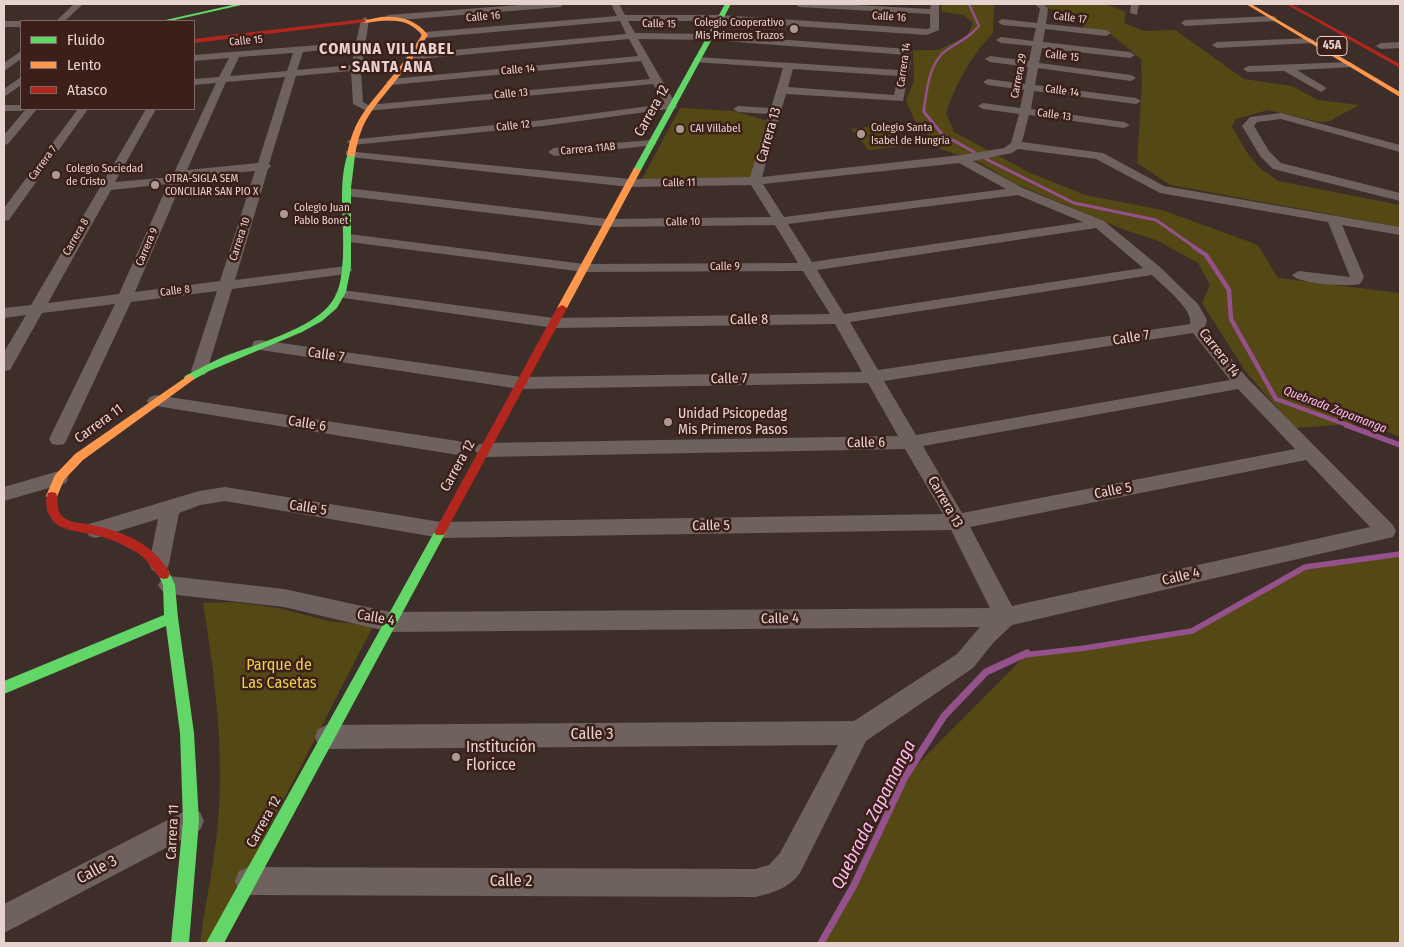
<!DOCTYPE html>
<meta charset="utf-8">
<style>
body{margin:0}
#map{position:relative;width:1404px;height:947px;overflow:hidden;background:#3e2e2a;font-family:"Fira Sans Condensed",sans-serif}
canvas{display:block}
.frame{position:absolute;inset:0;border:5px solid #e7d3ce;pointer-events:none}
.legend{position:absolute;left:20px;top:20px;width:175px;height:90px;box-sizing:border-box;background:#3b1f18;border:1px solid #806761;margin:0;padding:6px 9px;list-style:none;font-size:15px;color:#e7d3ce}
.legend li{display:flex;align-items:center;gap:10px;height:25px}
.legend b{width:25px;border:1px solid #806761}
</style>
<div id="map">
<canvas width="1404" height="947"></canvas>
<div class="frame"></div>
<ul class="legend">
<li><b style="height:6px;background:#63d668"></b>Fluido</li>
<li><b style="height:6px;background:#ff974d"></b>Lento</li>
<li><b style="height:6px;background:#b3261e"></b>Atasco</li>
</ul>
</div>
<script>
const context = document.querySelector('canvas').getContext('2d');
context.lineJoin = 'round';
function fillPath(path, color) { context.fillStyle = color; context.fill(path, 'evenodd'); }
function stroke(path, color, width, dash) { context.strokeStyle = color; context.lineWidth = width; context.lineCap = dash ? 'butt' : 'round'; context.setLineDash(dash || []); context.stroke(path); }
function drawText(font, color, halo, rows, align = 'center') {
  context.font = font + ' "Fira Sans Condensed",sans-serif'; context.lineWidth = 5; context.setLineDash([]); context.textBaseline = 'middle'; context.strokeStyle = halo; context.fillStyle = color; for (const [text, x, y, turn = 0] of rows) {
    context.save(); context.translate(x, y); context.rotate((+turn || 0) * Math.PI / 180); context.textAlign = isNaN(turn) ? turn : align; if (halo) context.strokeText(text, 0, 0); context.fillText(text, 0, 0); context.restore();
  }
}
fillPath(new Path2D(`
 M941,4H994L993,33C971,56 956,83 946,113L954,132L1030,173L1085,195L1162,210L1258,245L1278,278L1400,293V437L1367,423L1295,428L1246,372L1202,303L1210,285L1198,263L1156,240L1125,230L1014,183L979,162L941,149L915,121L906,100L914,81L913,50H938L967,36L973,23L964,15L942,12Z
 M1052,4H1106L1126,12L1124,23L1144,31L1175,30L1244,79L1292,86L1318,100L1359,105L1330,121L1319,122L1268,110L1236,119L1232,127L1248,154L1260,168L1278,181L1400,205V227L1170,185L1137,163L1142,83L1141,59L1108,32L1083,29L1084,23L1081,15L1047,8L1045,5Z
 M680,108L734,111L767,121L753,177L642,179Z
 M882,125L901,146L869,150L851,129Z
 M1400,554V943H821L854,885L905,777L1028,653L1192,631L1305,567Z
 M232,602L279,608L328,621L373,626L210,943H200C206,898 217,852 219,807C223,739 214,670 203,603Z`), '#544914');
stroke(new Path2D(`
 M924,109C927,89 929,61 948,49C962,40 967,39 979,26L969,4`), '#95518b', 2.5);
stroke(new Path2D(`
 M924,108V112L942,134L974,152
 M986,159L1074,203L1156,220L1196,248`), '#95518b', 3);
stroke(new Path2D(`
 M1194,247L1206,255L1229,290L1231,319L1276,399L1350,426`), '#95518b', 4.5);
stroke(new Path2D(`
 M1346,425L1400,445
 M1024,655L1085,648L1192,631L1305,567L1400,554`), '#95518b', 5.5);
stroke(new Path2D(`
 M821,943L854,885L905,777L944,716L986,672L1027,653`), '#95518b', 7);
fillPath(new Path2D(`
 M74,4H83L65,21H56Z
 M532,4H564L560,7L388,21L384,18L388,15Z
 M611,4H619L625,15H720L927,29L930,28V14L799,7L795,4H838L930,9L931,4H939V30L927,35L720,21H628L635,33L710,34L907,49L912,52L907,55L710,40L638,39L677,106L676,108L543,126L353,145L347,142L349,140L543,120L665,104L653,84L367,111L353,104L351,71L296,76L269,164L271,166L268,169L235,280L346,266L353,270L346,274L232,289L207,371L205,375H193L191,371L217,291L131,302L67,439L64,444L58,445L52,444L49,439L115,304L42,313L10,370L4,371V352L26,315L4,318V308L31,305L146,109H156L115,182L172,177L216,83L194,85V79L219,77L229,58L194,61V55L356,42L361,20L365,17L369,20L361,72L363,102L368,105L650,79L641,61L391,85L386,82L391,79L638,56L629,39L410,60L405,57L410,54L626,34L620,21L425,38L420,35L425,32L617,16ZM355,47L352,65L297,70L303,52ZM293,53L287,71L230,76L239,57ZM285,77L258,163L187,170L226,82ZM255,171L220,281L135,292L184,177ZM168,184L119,294L48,303L111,190Z
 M1035,4H1044L1048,9L1046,24L1106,30L1111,33L1106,36L1045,29L1043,42L1130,52L1135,55L1130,58L1042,48L1039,63L1131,75L1136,78L1131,81L1038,68L1035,85L1136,98L1141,101L1136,104L1034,91L1031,109L1124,122L1130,125L1124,128L1029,115L1022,142L1103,153L1164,186L1400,227V235L1342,225L1364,277L1360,284C1348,287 1299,284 1292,275L1299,271L1350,277L1328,222L1160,193L1096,159L1018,149L1012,153L973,161L1023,188L1104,221L1160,267L1198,304L1207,320L1205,327L1248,379L1393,525L1396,531L1393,537L1012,625L994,642L973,668L866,741L800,873C789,888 773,893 755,897L249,895L239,891L235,881L239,871L249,867L755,869L769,865L780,853L838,745L327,749L318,745L315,737L318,729L327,725L854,721L957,654L980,627L390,632L284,607L169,594L162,591L158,585L162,579L169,576L284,589L390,612L990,608L951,530L441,538L225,501L200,505L179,513L169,564L166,570L159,573L152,570L149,564L158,519L96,538L89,536L86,530L89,524L199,491L225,487L441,522L943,514L905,449L484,457L478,455L475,450L478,445L484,443L898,436L868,383L521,389L254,349L252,345L254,341L260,340L521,377L862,372L835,324L554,328L337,297L335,294L342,290L554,318L830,314L803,271L584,272L349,242L342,238L349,234L584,264L798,263L775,225L608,227L347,196L341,192L347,188L608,219L771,217L751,185L630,187L350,157L346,155V151L630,179L750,177L769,114L738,112L733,109L738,106L771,108L783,68L694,62V58L697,57L899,70L903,59L911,61L903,101L786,94L762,177L961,155L1004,148L1011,143L1019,114L983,109L978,106L983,103L1020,108L1024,90L988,85L983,82L988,79L1025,84L1028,67L990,62L985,59L990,56L1029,61L1032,46L1001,43L996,40L1001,37L1033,41L1036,28L1002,25L998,22L1002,19L1037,23L1040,9ZM793,69L898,76L894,95L788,87ZM959,163L1006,189L784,217L763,184ZM1018,195L1083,222L812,262L788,224ZM1096,228L1143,268L844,314L817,270ZM1152,275C1162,285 1194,310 1190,324L878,370L850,322ZM1193,333L1230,380L916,435L884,381ZM1238,389L1295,449L962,513L923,446ZM1306,460L1370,527L1012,606L970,527Z
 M1131,4H1139L1137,15L1130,13Z
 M1273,16L1276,17V21L1185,26L1181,23L1185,20Z
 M4,21H21V27H4Z
 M1310,38L1315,41L1313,43L1217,48L1212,45L1217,42Z
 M1400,42V48L1381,49L1376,46L1381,43Z
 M21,51V59L4,71V63Z
 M1350,62L1355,65L1353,67L1297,70L1325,87L1326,89L1321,92L1284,71L1248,72L1243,69L1248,66Z
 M21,77V85L4,97V89Z
 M4,105H21V109H26L21,111H4Z
 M26,109H37L8,144L4,145V135Z
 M78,109H88L9,220L4,221V208Z
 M1281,113L1400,145V152L1281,119L1257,122L1254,126L1269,151L1281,163L1400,193V201L1273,169L1260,156L1242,126L1250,117Z
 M651,140L657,143L655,145L554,156L548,152L554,148Z
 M156,395L458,441L464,443L467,448L464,453L458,455L150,405L147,401L150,397Z
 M59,471L66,473L68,478L66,483L4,501V487Z
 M191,808L200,812L204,821L200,830L4,933V904Z`), '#6e615e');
fillPath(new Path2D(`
 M237,4H246L170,21H161Z
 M725,4H731L641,170L634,172L633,170Z
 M348,153L355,155L351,188V267L346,292L337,308L322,321L302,332L209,371L193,380H185L184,378L185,376C198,369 210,363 223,357C251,346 314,328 331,303C341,290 342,272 343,256C345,223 337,185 348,153Z
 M440,527L444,529L446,532L224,943H206L436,529Z
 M164,569L168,570L175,585L178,618L194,733L199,821L189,943H171L183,821L180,733L166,626L4,694V681L164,615L163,585L158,574L160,570Z`), '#63d668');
fillPath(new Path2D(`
 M1246,4H1251L1400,92V97Z
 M381,17C400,16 415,19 428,35C418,50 408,65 397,79C375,107 361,118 355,155L351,157L347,155C354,118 368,107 390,79C402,65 412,50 422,35C407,16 386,20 364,23L361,21Z
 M634,168L641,170L567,308L562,311L559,310L557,308Z
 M189,375L193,376L194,378L193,380L83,460L64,480L56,499H48L46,496L55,475L75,454Z`), '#ff974d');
fillPath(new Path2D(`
 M1286,4H1291L1400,64V68Z
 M364,19L366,22L194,43V39Z
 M562,305L567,308L444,535H436L434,532L436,529L557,308Z
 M52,492L56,493C59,500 56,508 61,515C68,523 77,522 86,524C119,530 154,542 170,574L168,578L164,579L160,578L146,560L138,553L117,542L100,536L69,530L59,526L53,521L47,511L46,500L48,493Z`), '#b3261e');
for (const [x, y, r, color] of [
 [794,29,5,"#ac9995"],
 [680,129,5,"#ac9995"],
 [861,134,5,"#ac9995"],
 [56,175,5,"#ac9995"],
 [155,185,5,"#ac9995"],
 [284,214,5,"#ac9995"],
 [668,422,5,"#ac9995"],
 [456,757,5,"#ac9995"]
]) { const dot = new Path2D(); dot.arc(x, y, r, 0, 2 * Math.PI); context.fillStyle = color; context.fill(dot); stroke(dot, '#3b1f18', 2); }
drawText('11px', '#e7d3ce', '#3b1f18', [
 ["Calle 16",483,17,-5],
 ["Calle 16",889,17,4],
 ["Calle 17",1070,18,7],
 ["Calle 15",659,24,1],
 ["Calle 15",246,41,-5],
 ["Calle 15",1062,56,7],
 ["Carrera 14",904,65,-82],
 ["Calle 14",518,70,-5],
 ["Carrera 29",1019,76,-79],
 ["Calle 14",1062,91,8],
 ["Calle 13",511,94,-5],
 ["Calle 13",1054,115,8],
 ["Calle 12",513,126,-6],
 ["Carrera 11AB",588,149,-5],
 ["Carrera 7",43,163,-54],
 ["Calle 11",679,183,-1],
 ["Calle 10",683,222,-1],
 ["Carrera 8",76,237,-60],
 ["Carrera 10",240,239,-72],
 ["Carrera 9",147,247,-67],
 ["Calle 9",725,267],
 ["Calle 8",175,291,-7]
]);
drawText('11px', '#e7d3ce', '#3b1f18', [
 ["Colegio Cooperativo",784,23,"right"],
 ["Mis Primeros Trazos",784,36,"right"],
 ["Colegio Santa",871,128],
 ["Isabel de Hungria",871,141],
 ["CAI Villabel",690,129],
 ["Colegio Sociedad",66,169],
 ["de Cristo",66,182],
 ["OTRA-SIGLA SEM",165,179],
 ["CONCILIAR SAN PIO X",165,192],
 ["Colegio Juan",294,208],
 ["Pablo Bonet",294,221]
], 'left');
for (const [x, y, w] of [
 [1332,46,30]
]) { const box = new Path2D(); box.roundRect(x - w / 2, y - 9.5, w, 19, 4); context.fillStyle = '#3b1f18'; context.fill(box); stroke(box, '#e7d3ce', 1); }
drawText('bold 12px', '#e7d3ce', null, [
 ["45A",1332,46]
]);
drawText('italic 12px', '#f9bdef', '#3b1f18', [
 ["Quebrada Zapamanga",1335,410,21]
]);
drawText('14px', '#e7d3ce', '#3b1f18', [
 ["Carrera 12",652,111,-61],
 ["Carrera 13",769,135,-74],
 ["Calle 8",749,320,-1],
 ["Calle 7",1131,338,-9],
 ["Carrera 14",1219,353,52],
 ["Calle 7",326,355,8],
 ["Calle 7",729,379,-1],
 ["Carrera 11",99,424,-36],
 ["Calle 6",307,424,9],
 ["Calle 6",866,443,-1],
 ["Carrera 12",458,466,-61],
 ["Calle 5",1113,491,-11],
 ["Carrera 13",945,502,60],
 ["Calle 5",308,508,9],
 ["Calle 5",711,526,-1],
 ["Calle 4",1181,577,-13],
 ["Calle 4",376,618,10],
 ["Calle 4",780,619,-1],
 ["Carrera 12",264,822,-61],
 ["Carrera 11",173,832,-87]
]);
drawText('14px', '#e7d3ce', '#3b1f18', [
 ["Unidad Psicopedag",678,414],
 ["Mis Primeros Pasos",678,430]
], 'left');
context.letterSpacing = '1px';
drawText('bold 16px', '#e7d3ce', '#3b1f18', [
 ["COMUNA VILLABEL",387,50],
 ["- SANTA ANA",387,68]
]);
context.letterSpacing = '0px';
drawText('16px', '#ecd142', '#3b1f18', [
 ["Parque de",279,666],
 ["Las Casetas",279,684]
]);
drawText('16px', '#e7d3ce', '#3b1f18', [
 ["Calle 3",592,735],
 ["Calle 3",97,870,-28],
 ["Calle 2",511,882]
]);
drawText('16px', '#e7d3ce', '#3b1f18', [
 ["Institución",466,748],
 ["Floricce",466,766]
], 'left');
drawText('italic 18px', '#f9bdef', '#3b1f18', [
 ["Quebrada Zapamanga",874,815,-63]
]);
</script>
